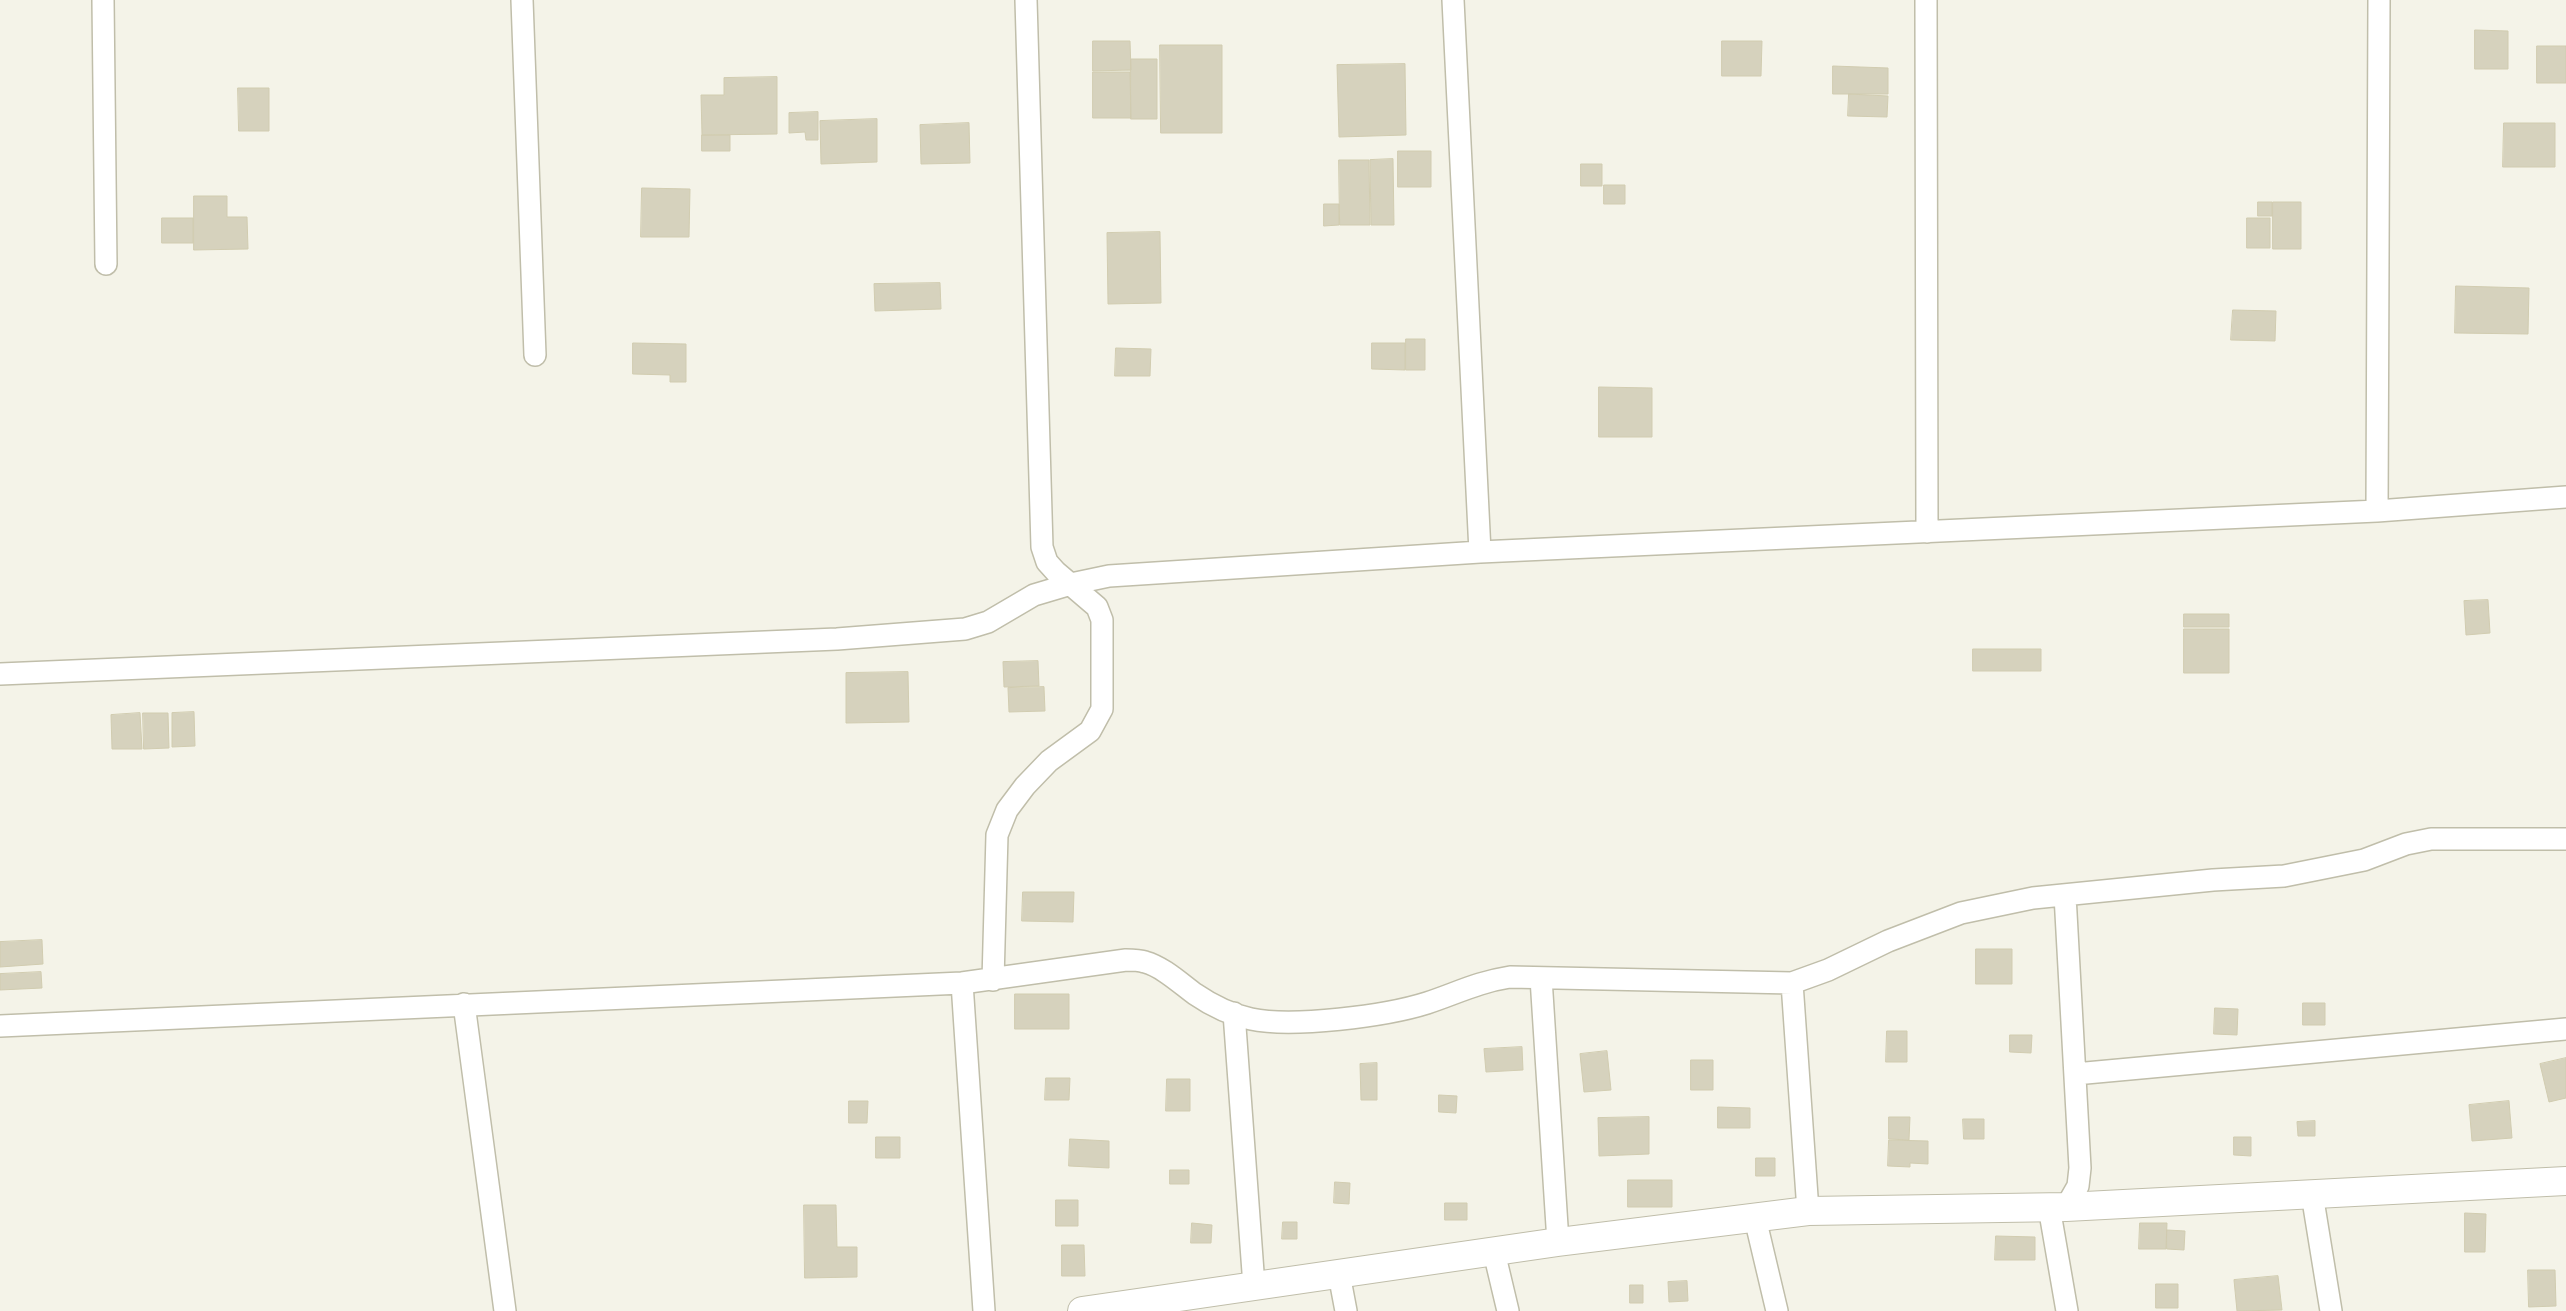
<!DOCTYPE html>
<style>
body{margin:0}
canvas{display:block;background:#f4f3e8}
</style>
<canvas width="2566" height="1311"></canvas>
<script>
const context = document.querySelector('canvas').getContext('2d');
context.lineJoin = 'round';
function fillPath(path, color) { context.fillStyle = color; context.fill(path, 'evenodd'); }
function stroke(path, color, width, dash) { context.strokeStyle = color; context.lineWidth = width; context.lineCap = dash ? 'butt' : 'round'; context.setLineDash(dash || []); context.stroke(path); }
const building = new Path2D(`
 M2475,30L2508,31V69H2475Z
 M1093,41H1130L1131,70L1093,71Z
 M1722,41H1762L1761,76H1722Z
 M1160,45H1222V133H1161Z
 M2537,46H2566V83H2537Z
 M1131,59H1157V119H1131Z
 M1405,64L1406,135L1339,137L1337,65Z
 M1833,66L1888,68V94H1833Z
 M1093,72H1130L1131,118H1093Z
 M777,77V134L702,135L701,95H724V78Z
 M238,88H269V131H239Z
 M1849,94L1888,96L1887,117L1848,116Z
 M818,112V140H806L805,132L789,133V113Z
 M877,119V162L821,164L820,121Z
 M969,123L970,163L921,164L920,125Z
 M2504,123H2555V167H2503Z
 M702,135H730V151H702Z
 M1398,151H1431V187H1398Z
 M1393,159L1394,225H1371L1370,160Z
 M1339,160H1369L1370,225H1340Z
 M1581,164H1602V186H1581Z
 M1604,185H1625V204H1604Z
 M642,188L690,189L689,237H641Z
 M194,196H227V217H247L248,249L194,250Z
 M2258,202H2272V216H2258Z
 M2273,202H2301V249H2273Z
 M1324,204H1339V225L1324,226Z
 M162,218H193V243H162Z
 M2247,218H2270V248H2247Z
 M1160,232L1161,303L1108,304L1107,233Z
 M940,283L941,309L875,311L874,284Z
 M2456,286L2529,288L2528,334L2455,333Z
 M2233,310L2276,311L2275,341L2231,340Z
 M1406,339H1425V370H1406Z
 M633,343L686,344V382H670V375L633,374Z
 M1372,343H1405V370L1372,369Z
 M1116,348L1151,349L1150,376H1115Z
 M1599,387L1652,388V437H1599Z
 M2488,600L2490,633L2466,635L2464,601Z
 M2184,614H2229V627H2184Z
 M2184,629H2229V673H2184Z
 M1973,649H2041V671H1973Z
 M1038,661L1039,686L1004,687L1003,662Z
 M908,672L909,722L846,723V673Z
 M1044,687L1045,711L1009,712L1008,688Z
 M194,712L195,746L172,747V713Z
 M140,713L142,749H112L111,715Z
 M143,713H168L169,748L144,749Z
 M1023,892H1074L1073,922L1022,921Z
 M42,940L43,964L0,967V942Z
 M1976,949H2012V984H1976Z
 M41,972L42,988L0,990V974Z
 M1015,994H1069V1029H1015Z
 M2303,1003H2325V1025H2303Z
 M2215,1008L2238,1009L2237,1035L2214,1034Z
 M1887,1031H1907V1062H1886Z
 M2010,1035H2032L2031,1053L2010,1052Z
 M1522,1047L1523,1070L1486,1072L1484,1049Z
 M1607,1051L1611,1090L1584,1092L1580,1054Z
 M2566,1058V1098L2549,1102L2540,1064Z
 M1691,1060H1713V1090H1691Z
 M1377,1063V1100H1361L1360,1064Z
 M1046,1078H1070L1069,1100H1045Z
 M1167,1079H1190V1111H1166Z
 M1439,1095L1457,1096L1456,1113L1439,1112Z
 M849,1101H868L867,1123H849Z
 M2509,1101L2512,1138L2472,1141L2469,1105Z
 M1718,1107L1750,1108V1128H1718Z
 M1649,1117V1154L1599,1156L1598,1118Z
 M1889,1117H1910L1909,1140L1889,1139Z
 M1963,1119H1984V1139H1964Z
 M2315,1121V1136H2298L2297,1122Z
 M876,1137H900V1158H876Z
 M2234,1137H2251V1156L2234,1155Z
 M1070,1139L1109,1141V1168L1069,1166Z
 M1889,1140L1928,1141V1164L1910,1163V1167L1888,1166Z
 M1756,1158H1775V1176H1756Z
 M1170,1170H1189V1184H1170Z
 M1628,1180H1672V1207H1628Z
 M1335,1182L1350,1183L1349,1204L1334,1203Z
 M1056,1200H1078V1226H1056Z
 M1445,1203H1467V1220H1445Z
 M804,1205H836L837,1247H857V1277L805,1278Z
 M2465,1213L2486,1214L2485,1252H2465Z
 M1283,1222H1297V1239H1282Z
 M1192,1223L1212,1225L1211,1243H1191Z
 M2140,1223H2167L2166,1249H2139Z
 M2167,1230L2185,1231L2184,1250L2167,1249Z
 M1996,1236L2035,1237V1260H1995Z
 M1062,1245H1084L1085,1276H1062Z
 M2528,1270H2555L2556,1306L2529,1307Z
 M2278,1276L2282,1310L2237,1311L2234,1280Z
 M1687,1281L1688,1301L1669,1302L1668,1282Z
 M2156,1284H2178V1308H2156Z
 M1630,1285H1643V1303H1630Z`);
fillPath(building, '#d6d2bd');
stroke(building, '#d1ccb0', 1);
const lane = new Path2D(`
 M103,0L106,264
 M522,0L535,355
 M1453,0L1480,552
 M1926,0L1927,532
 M2377,511L2379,0
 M0,674L837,639L965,629L988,622L1034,595L1071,584L1109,576L1480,552L2377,511L2566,497
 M2065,895L2080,1168L2078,1186L2066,1207
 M1541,978L1558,1242
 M993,980L997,835L1007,810L1025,786L1049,761L1090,731L1102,709V620L1097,607L1056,572L1047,562L1042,547L1026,0
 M962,983L984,1311
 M1792,983L1808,1211
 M464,1004L505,1311
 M1234,1013L1254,1286
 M0,1026L962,983L1126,960C1132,960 1139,960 1145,962C1163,967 1180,983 1195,994C1211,1005 1232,1015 1251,1019C1292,1028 1386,1016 1427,1003C1457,993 1478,982 1510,977L1792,983L1828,970L1888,941L1961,913L2033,898L2213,880L2284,876L2364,860L2406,844L2431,839H2566
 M2075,1074L2566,1029
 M2312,1194L2331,1311
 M2049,1207L2067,1311
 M1755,1218L1777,1311
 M1494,1252L1508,1311
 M1339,1274L1346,1311`);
const street = new Path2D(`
 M1082,1311L1558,1242L1808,1211L2066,1207L2566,1181`);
stroke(lane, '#c0beaa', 24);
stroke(street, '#c0beaa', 30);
stroke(lane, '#fff', 21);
stroke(street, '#fff', 28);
</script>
